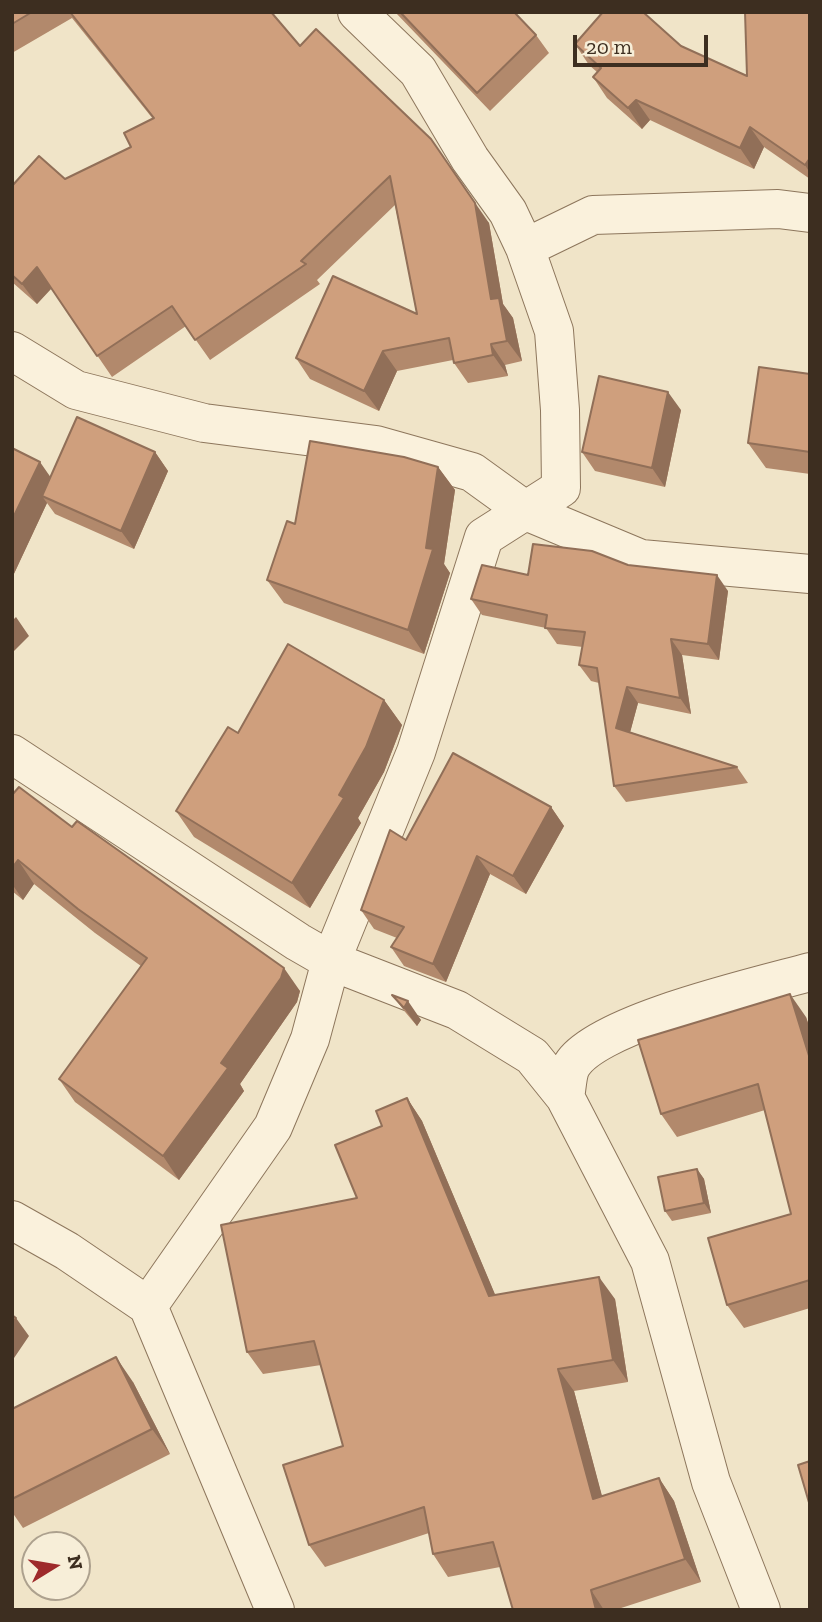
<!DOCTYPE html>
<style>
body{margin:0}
#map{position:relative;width:822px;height:1622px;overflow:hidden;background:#f0e4c8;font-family:"Zilla Slab",serif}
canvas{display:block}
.frame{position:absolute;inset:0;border:14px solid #3d2e20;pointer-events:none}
.north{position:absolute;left:21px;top:1531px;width:70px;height:70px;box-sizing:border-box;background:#f7eed8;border:2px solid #ada18e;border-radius:50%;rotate:79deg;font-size:19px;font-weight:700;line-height:28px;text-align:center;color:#3d2e20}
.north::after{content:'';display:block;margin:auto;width:24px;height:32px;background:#9e2a2b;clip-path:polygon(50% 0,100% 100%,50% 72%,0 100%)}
.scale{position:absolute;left:573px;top:35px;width:135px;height:32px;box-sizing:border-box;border:4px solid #3d2e20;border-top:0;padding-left:9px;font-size:21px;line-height:24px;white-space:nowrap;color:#3d2e20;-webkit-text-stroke:5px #f7eed8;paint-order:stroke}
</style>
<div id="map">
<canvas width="822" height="1622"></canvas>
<div class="frame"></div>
<div class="north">N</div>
<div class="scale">20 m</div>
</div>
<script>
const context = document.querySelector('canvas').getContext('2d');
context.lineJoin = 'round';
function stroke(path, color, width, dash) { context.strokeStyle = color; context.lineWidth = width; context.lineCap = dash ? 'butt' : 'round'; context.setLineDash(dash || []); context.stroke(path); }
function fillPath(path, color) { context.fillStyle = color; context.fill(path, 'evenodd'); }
const minor = new Path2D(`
 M525,248L593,215L778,209L810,213
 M12,351L76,390L204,423L376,445L472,472L526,511L641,559L810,574
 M12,754L298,942L331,961L457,1010L532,1056L565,1097L650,1261L711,1482L761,1610
 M565,1097C567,1088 567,1073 572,1065C597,1023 759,986 810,972
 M12,1220L67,1251L148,1306
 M275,1610L148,1306L273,1127L310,1039L331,961L416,752L484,537L561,488L560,410L554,331L525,248L508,212L470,159L418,71L357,12`);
stroke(minor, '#8d765c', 40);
stroke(minor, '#faf1dc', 38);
fillPath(new Path2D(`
 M12,12H271L300,46L489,223L503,304L513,318L522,361L505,365L508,376L468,383L454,363L453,360L397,371L379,411L310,379L296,358L417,314L395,205L317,280L320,284L210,360L186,326L112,377L51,288L37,304L12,282V186L65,179L131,147L153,119L72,18L12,53Z
 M395,12H514L536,35L549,53L490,111Z
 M810,12V179L764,147L754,169L650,120L642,129L607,98L593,77L597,72L589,65L575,44L681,46L747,76Z
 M810,374V474L766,468L748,443Z
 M681,410L665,487L595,471L582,452Z
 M12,448L50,477L155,452L168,471L134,549L55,514L47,503L12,578Z
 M438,467L455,490L444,564L450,573L424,654L284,603L267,580L295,524Z
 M628,565L728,591L719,660L682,655L691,714L638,703L630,732L737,767L748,783L626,802L614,786L599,683L591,681L579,665L583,647L557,644L546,628L482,615L471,599L528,575Z
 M384,700L402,725L384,772L358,818L361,823L310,908L194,837L176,811L238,733Z
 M12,795L72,827L300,991L297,1002L240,1084L244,1091L179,1180L75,1102L59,1079L141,966L95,933L34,884L23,900L12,891Z
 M551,807L564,826L526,894L490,874L446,982L404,966L391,947L397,938L374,929L361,910L406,840Z
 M392,995L421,1020L417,1026L406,1013Z
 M806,1017L810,1029V1308L744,1328L727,1305L791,1214L765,1110L677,1137L661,1114Z
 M407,1098L422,1121L495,1295L615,1299L628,1382L574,1391L602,1497L659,1478L674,1501L701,1582L615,1610H513L500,1567L448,1577L433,1554L429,1533L325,1567L309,1545L343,1446L321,1365L263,1374L247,1352L357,1198L382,1126Z
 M697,1169L704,1179L711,1213L672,1221L665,1211Z
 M133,1382L170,1454L23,1528L12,1512V1409Z`), '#b2896c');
fillPath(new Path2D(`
 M636,100L650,120L642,129L628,108Z
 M750,127L764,147L754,169L740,148Z
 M431,139L489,223L503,304L513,318L522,361L507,341Z
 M810,158V173L805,165Z
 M37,267L52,288L37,304L22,284Z
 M491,344L505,365L508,376L493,355Z
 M383,351L397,371L379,411L364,391Z
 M668,392L681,410L665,487L652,468Z
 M155,452L168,471L134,549L121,531Z
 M40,462L56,485L42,496L47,503L12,578V520Z
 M438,467L455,490L444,564L450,573L424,654L408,630L426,548Z
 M717,575L728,591L719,660L708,644Z
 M16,617L29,636L12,653V621Z
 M671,639L682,655L691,714L680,698Z
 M627,687L638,703L627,744L616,728Z
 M384,700L402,725L384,772L358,818L361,823L310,908L292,883L339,795Z
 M551,807L564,826L526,894L513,876Z
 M477,856L490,874L446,982L433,964Z
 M18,860L34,884L23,900L12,884V868Z
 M284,968L300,991L297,1002L240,1084L244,1091L179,1180L163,1156L221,1063Z
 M790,994L806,1017L810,1029V1059Z
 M408,1001L421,1020L417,1026L404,1008Z
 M407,1098L422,1121L505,1318L489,1296Z
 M697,1169L704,1179L711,1213L704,1203Z
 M599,1277L615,1299L628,1382L613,1360Z
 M16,1318L29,1336L12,1361V1323Z
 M116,1357L133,1382L170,1454L152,1429Z
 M558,1369L574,1391L609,1522L593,1499Z
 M659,1478L674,1501L701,1582L685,1559Z
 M591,1590L604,1610H596Z`), '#916f58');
const building = new Path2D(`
 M12,12H32L12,24Z
 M70,12H271L300,46L316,29L431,139L475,203L491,299L499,298L507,341L491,344L493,355L454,363L449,338L383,351L364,391L296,358L333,276L417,314L390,176L301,261L306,264L195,340L172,306L97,356L37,267L22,284L12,275V186L39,156L65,179L131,147L124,133L154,118Z
 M400,12H514L536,35L477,93Z
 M603,12H643L681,46L747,76L745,12H810V158L805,165L750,127L740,148L636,100L628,108L593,77L601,68L575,44Z
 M759,367L810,374V452L748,443Z
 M599,376L668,392L652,468L582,452Z
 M77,417L155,452L121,531L42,496Z
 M310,441L404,457L438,467L426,548L433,549L408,630L267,580L287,521L295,524Z
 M12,448L40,462L12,520Z
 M533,544L592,551L628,565L717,575L708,644L671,639L680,698L627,687L616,728L737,767L614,786L597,668L579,665L585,632L545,628L547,615L471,599L482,565L528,575Z
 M288,644L384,700L366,747L339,795L344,798L292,883L176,811L228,727L238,733Z
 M453,753L551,807L513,876L477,856L433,964L391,947L404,927L361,910L390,830L406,840Z
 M19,787L72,827L77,821L284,968L281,978L221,1063L228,1068L163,1156L59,1079L147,958L78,909L18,860L12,868V795Z
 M790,994L810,1059V1280L727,1305L708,1238L791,1214L758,1084L661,1114L638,1040Z
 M392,995L408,1001L404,1008Z
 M407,1098L489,1296L599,1277L613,1360L558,1369L593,1499L659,1478L685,1559L591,1590L596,1610H513L493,1542L433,1554L424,1507L309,1545L283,1465L343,1446L314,1341L247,1352L221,1225L357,1198L335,1145L382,1126L376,1111Z
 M697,1169L704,1203L665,1211L658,1177Z
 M12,1315L16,1318L12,1323Z
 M116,1357L152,1429L12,1499V1409Z
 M810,1461V1506L798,1465Z`);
fillPath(building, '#cf9f7d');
stroke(building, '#916f58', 2);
</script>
